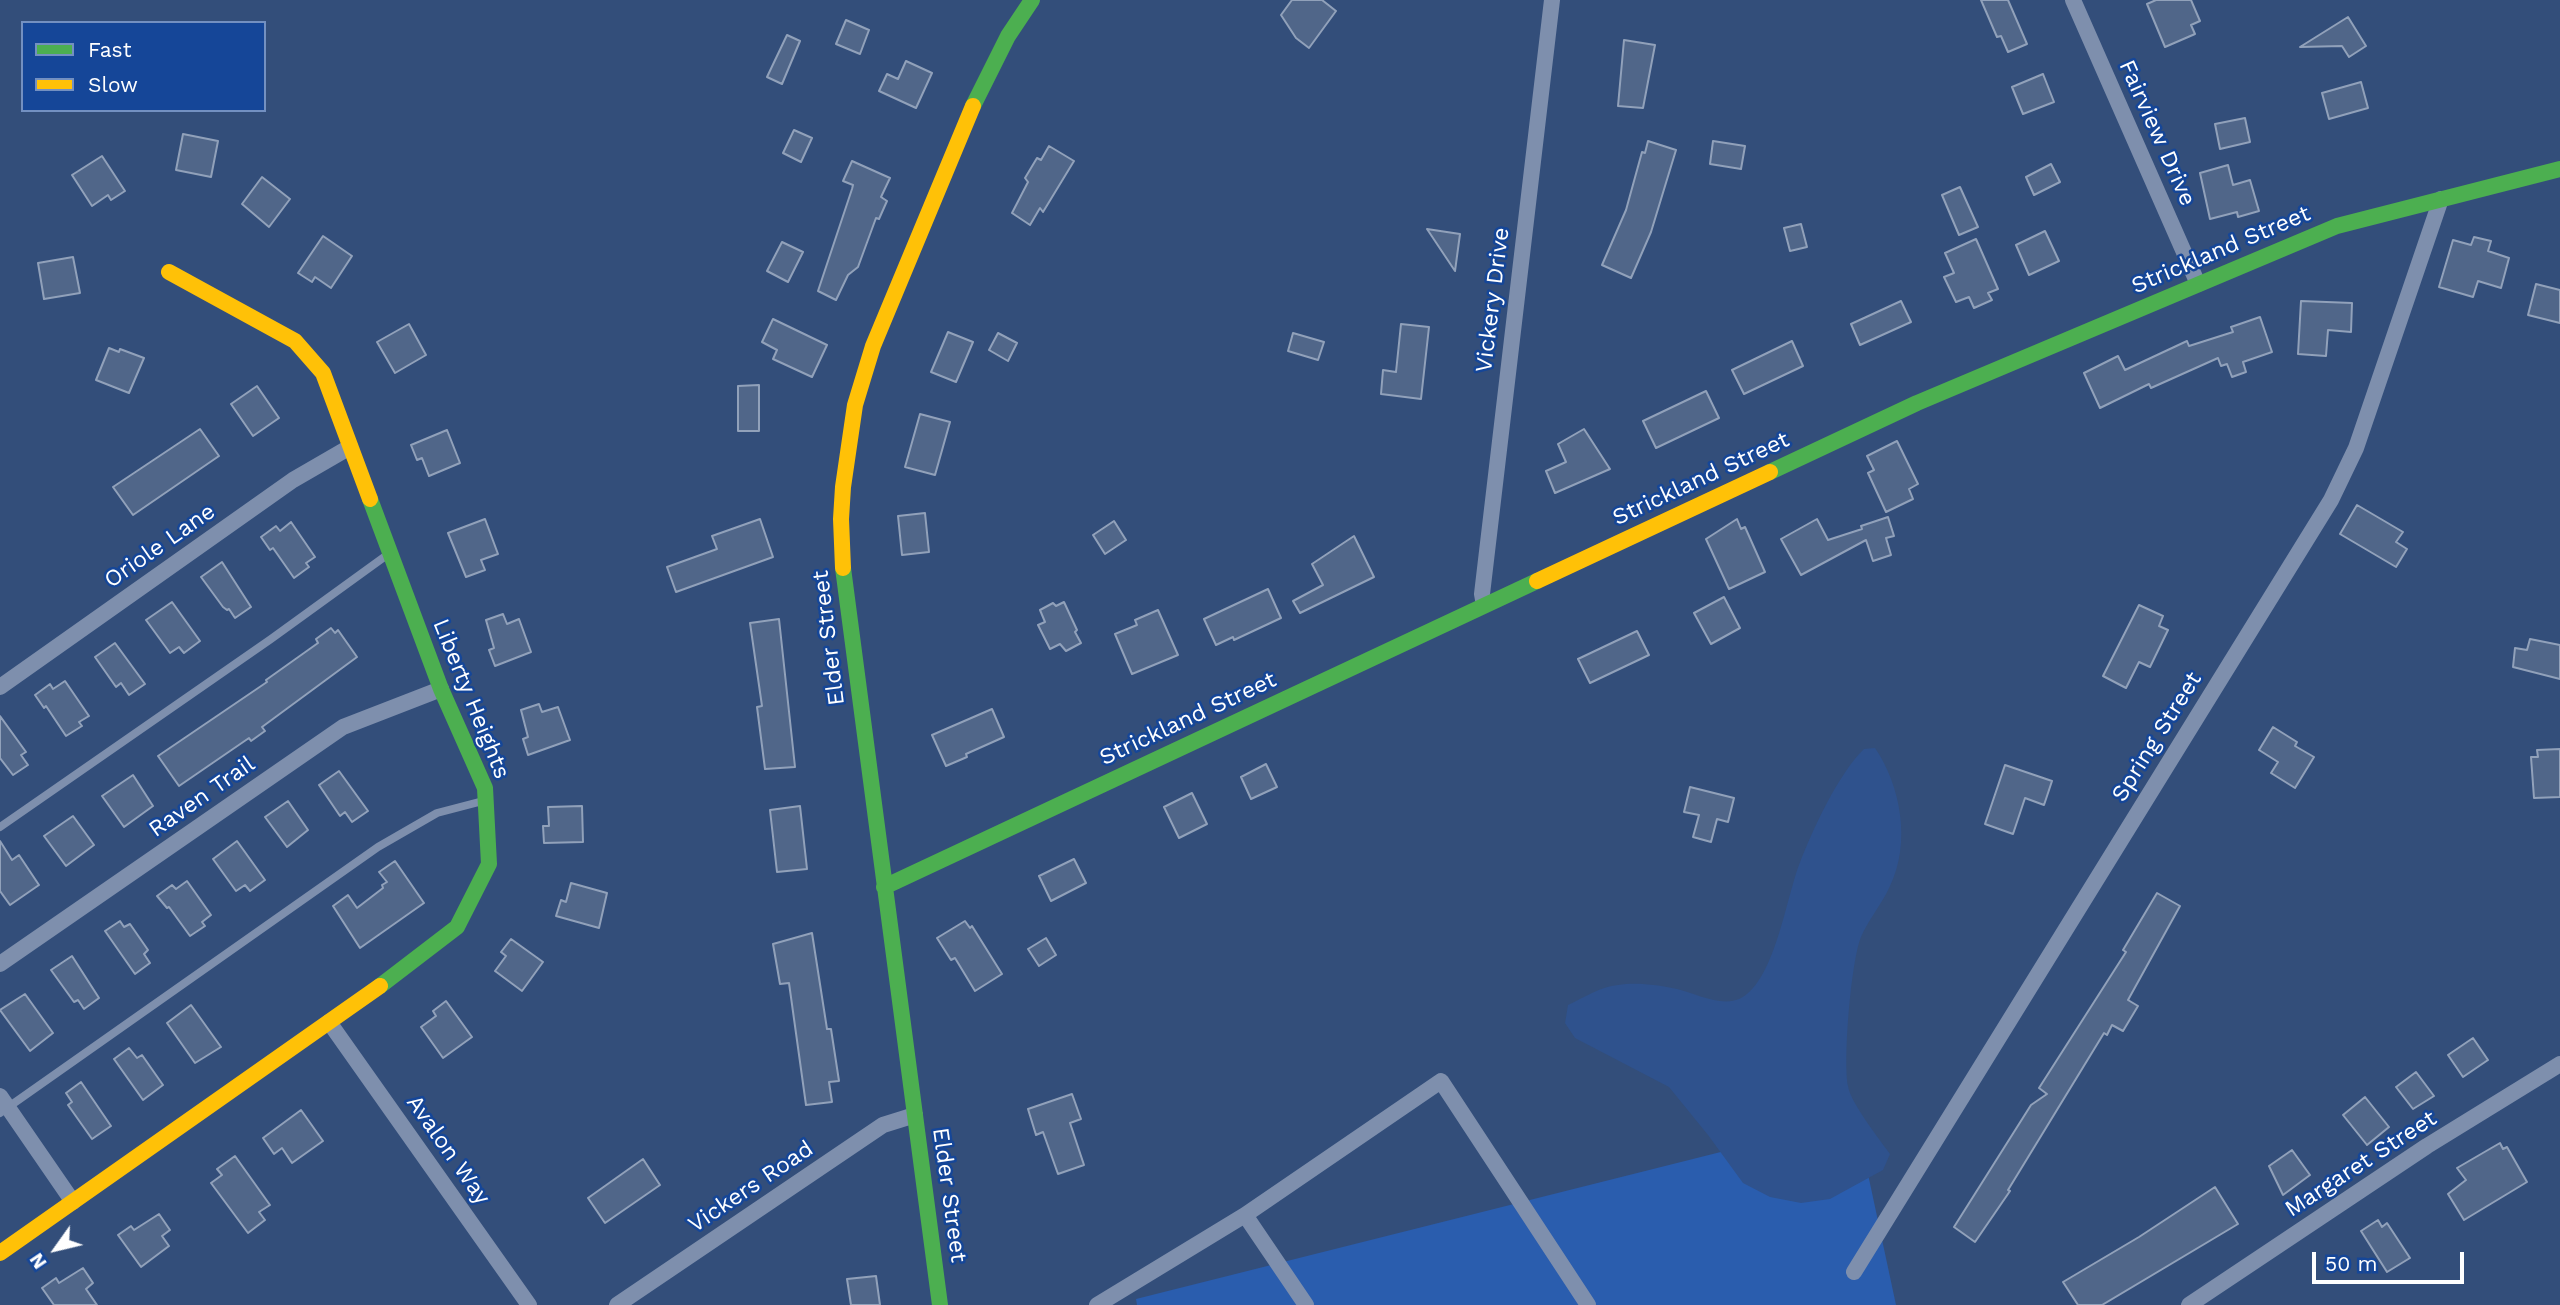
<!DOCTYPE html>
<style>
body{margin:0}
#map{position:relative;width:2560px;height:1305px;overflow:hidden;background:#334e7a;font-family:"Work Sans",sans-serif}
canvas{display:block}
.legend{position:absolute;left:21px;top:21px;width:245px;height:91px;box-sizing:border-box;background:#154698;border:2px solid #7390c1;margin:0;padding:9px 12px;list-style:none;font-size:21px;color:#fff}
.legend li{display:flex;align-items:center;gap:14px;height:35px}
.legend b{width:35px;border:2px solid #7390c1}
.north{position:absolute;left:21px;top:1214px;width:70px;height:70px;-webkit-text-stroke:5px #154698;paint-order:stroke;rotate:236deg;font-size:19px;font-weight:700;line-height:28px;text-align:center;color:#fff}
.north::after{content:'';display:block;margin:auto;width:24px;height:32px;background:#fff;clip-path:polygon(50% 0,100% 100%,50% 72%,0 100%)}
.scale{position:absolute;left:2312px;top:1252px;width:152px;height:32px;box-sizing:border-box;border:4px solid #fff;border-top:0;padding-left:9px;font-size:21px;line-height:24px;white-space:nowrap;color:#fff;-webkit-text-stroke:5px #154698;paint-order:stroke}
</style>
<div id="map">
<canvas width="2560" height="1305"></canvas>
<ul class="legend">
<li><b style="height:9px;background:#4caf50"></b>Fast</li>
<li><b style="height:9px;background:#ffc107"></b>Slow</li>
</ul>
<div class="north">N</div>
<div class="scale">50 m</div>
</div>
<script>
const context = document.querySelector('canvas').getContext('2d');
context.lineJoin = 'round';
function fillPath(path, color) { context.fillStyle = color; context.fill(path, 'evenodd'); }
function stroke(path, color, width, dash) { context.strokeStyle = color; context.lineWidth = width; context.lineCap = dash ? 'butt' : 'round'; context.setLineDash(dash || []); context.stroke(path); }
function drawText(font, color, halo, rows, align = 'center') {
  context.font = font + ' "Work Sans",sans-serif'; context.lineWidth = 5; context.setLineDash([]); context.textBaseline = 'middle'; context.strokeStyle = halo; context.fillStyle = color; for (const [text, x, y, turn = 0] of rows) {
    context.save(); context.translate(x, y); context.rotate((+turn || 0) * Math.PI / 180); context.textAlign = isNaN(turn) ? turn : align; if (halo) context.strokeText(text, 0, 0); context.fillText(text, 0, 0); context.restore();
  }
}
fillPath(new Path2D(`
 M1856,1118L1896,1305H1137L1136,1299Z`), '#2a5dae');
fillPath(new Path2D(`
 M1875,748C1901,786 1911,843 1890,886C1882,904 1868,920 1861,937C1851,961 1843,1060 1848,1086C1850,1102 1880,1140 1890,1154L1883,1170L1830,1199L1801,1203L1770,1197L1743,1183L1708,1135L1669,1087L1575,1038L1565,1023L1568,1005C1585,997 1600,987 1618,985C1636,982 1659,985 1677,989C1694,993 1721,1007 1739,999C1774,984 1786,899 1799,865C1812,831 1838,774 1864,749Z`), '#2f528d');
const building = new Path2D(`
 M1292,0H1322L1336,11L1309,48L1296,38L1281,15Z
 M1981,0H2008L2027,44L2008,52L2001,36L1997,37Z
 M2156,0H2191L2200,21L2191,25L2195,34L2165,47L2147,4Z
 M2348,17L2366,46L2349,57L2342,46L2300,47Z
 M846,20L869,30L860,54L836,44Z
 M787,35L800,41L782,84L767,77Z
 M1624,40L1655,45L1643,108L1618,106Z
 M906,61L932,73L916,108L879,91L887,74L898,79Z
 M2043,74L2054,102L2023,114L2012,87Z
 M2361,82L2368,108L2329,119L2322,93Z
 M2245,118L2250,142L2220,149L2215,124Z
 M794,130L812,138L801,162L783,153Z
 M183,134L218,141L211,177L176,170Z
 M1648,141L1676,150L1651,232L1631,278L1602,265L1626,210L1642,152L1645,153Z
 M1713,141L1745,146L1741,169L1710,164Z
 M1049,146L1074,161L1043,212L1040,208L1030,225L1012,213L1028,182L1025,178L1037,158L1041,160Z
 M102,156L125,191L111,200L108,195L92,206L72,175Z
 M852,161L890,178L881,197L887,201L879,219L876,218L858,267L848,275L836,300L818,291L852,189L853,185L843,181Z
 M2051,164L2060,182L2034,195L2026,177Z
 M2228,165L2233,185L2250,180L2259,211L2238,217L2237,212L2210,219L2200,173Z
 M262,177L290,199L269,227L242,204Z
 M1960,187L1978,227L1959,235L1942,195Z
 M1801,224L1807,247L1790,251L1784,228Z
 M1427,229L1460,234L1455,271Z
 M2045,231L2059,261L2029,275L2016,245Z
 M323,236L352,256L331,288L315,277L312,282L298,273Z
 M2474,237L2491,241L2488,251L2509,258L2501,288L2478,281L2473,297L2439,287L2453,240L2471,245Z
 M1976,239L1998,289L1988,293L1992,300L1974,308L1969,297L1956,302L1944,277L1954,273L1945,253Z
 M782,242L803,252L788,282L767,271Z
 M73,257L80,293L44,299L38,263Z
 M2536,284L2560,290V323L2528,315Z
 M1901,301L1911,322L1860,345L1851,324Z
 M2301,301L2352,303L2351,332L2328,330L2326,356L2298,354Z
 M2260,317L2272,352L2243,362L2246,372L2232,377L2227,364L2221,366L2218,358L2151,388L2149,384L2100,408L2084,373L2118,356L2125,370L2187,341L2189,346L2233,332L2231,327Z
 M773,319L827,345L812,377L773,359L777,350L762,342Z
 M409,324L426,355L395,373L377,342Z
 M1401,324L1429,327L1421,399L1381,394L1383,370L1396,372Z
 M948,332L973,342L956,382L931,372Z
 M998,333L1017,343L1008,361L989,350Z
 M1293,333L1324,342L1318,360L1288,351Z
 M1792,341L1803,366L1744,394L1732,370Z
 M109,348L119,352L120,349L144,358L129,393L96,380Z
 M759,385V431H738V386Z
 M257,386L279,418L253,436L231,404Z
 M1706,391L1719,418L1656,448L1643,421Z
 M920,414L950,422L935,475L905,467Z
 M200,429L219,456L133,515L113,487Z
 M1584,429L1610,469L1555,493L1546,471L1566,462L1558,444Z
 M447,430L460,463L429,476L422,458L417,460L411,445Z
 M1897,441L1918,484L1909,489L1913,499L1886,512L1868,473L1874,470L1867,456Z
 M2357,505L2403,532L2396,542L2407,549L2396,567L2340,534Z
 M925,513L929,552L902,555L898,516Z
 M1888,517L1894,536L1886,538L1891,555L1873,561L1866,540L1801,575L1781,539L1817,519L1828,540L1862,529L1861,526Z
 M485,519L498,554L481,560L485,570L466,577L448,533Z
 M760,519L773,557L676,592L667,567L717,549L712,536Z
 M1737,519L1741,529L1745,527L1765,572L1729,589L1706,539Z
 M1114,521L1126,540L1105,554L1093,535Z
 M291,522L315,557L306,563L309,567L294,578L273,548L270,550L261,537L276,526L280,531Z
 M1354,536L1374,577L1300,613L1293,601L1323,585L1312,564Z
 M222,562L251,607L235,618L229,609L227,610L223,607L201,577Z
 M1268,589L1281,618L1234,640L1233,637L1216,645L1204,619Z
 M1724,597L1740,628L1711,644L1694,613Z
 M172,602L200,641L184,653L179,647L170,653L146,620Z
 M1064,602L1077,630L1075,632L1081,643L1066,651L1060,644L1050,649L1038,625L1045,622L1040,610L1053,603L1056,606Z
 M2139,605L2163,616L2159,626L2168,630L2150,667L2139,662L2126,688L2103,676Z
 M1158,610L1178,655L1132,674L1115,634L1137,625L1135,620Z
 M503,614L507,624L519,619L531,652L495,666L489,650L494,648L486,620Z
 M779,619L795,767L765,769L757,707L762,706L750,623Z
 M331,628L335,633L338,630L357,657L262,727L265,731L251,741L249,738L179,786L158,756L267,682L266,680L318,643L316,639Z
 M1637,631L1649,655L1590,683L1578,659Z
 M2530,639L2560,645V679L2513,667L2515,648L2527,650Z
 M115,643L145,684L129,695L121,683L116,687L95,657Z
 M65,681L89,716L79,722L82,726L66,736L46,706L44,708L35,695L50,684L53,689Z
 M539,704L542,712L558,707L570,740L528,755L523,739L528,737L521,710Z
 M992,709L1004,737L966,754L967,757L946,766L932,735Z
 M0,716L26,752L21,755L28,765L13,775L0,758Z
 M2273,727L2297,742L2295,746L2314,757L2295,788L2271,773L2278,762L2259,750Z
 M2560,749V797L2534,798L2531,757H2538L2537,750Z
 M1266,764L1277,787L1251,799L1241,777Z
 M2005,765L2052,781L2044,805L2025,798L2013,834L1985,824Z
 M339,771L368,811L352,822L345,812L340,816L319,785Z
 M133,775L153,806L124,827L102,796Z
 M1690,787L1734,798L1728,822L1717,819L1711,842L1693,837L1699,815L1684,812Z
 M1192,793L1207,824L1179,838L1164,807Z
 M288,801L308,830L287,847L265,817Z
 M582,806L583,842L544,843L543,826H549L548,807Z
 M800,806L807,869L777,872L770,810Z
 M73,816L94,845L66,866L44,836Z
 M0,841L12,860L19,855L39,885L10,905L0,891Z
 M237,841L265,880L250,891L245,885L236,891L213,859Z
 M1074,859L1086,883L1051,901L1039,876Z
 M395,861L424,903L360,948L333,906L348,895L357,908L383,888L382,885L387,882L379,872Z
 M187,881L211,915L202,922L205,926L190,936L169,907L167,908L157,896L172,885L176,889Z
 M571,883L607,893L599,928L556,916L561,900L566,902Z
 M2157,893L2180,906L2128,1000L2138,1006L2123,1031L2112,1025L2107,1035L2104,1033L2008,1190L2010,1191L1975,1242L1954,1227L2031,1105L2047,1094L2039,1088L2126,952L2123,950Z
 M120,921L124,927L130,924L148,950L144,954L150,963L135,974L105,931Z
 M965,921L970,928L972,926L1002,974L975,991L955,958L951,960L937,938Z
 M812,933L827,1029H831L839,1081L829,1082L832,1102L806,1105L789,983L780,984L773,944Z
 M1046,938L1056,955L1039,966L1028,949Z
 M511,939L543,962L522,991L495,971L506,956L501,952Z
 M72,956L99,998L84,1009L78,1000L74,1002L51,970Z
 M25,994L53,1033L30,1051L0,1010Z
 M446,1001L472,1037L443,1058L421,1027L436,1016L433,1011Z
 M191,1005L221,1047L195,1063L167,1023Z
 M2473,1038L2488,1060L2463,1077L2448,1055Z
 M129,1048L137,1058L142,1055L163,1085L143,1100L114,1059Z
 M2416,1072L2434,1096L2413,1109L2396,1087Z
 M81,1082L111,1126L92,1139L68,1105L72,1102L66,1093Z
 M1072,1094L1081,1119L1070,1123L1084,1165L1058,1174L1043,1132L1036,1135L1028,1109Z
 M2365,1097L2389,1127L2367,1145L2343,1115Z
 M301,1110L323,1141L292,1163L282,1148L274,1154L263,1138Z
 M2500,1143L2503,1149L2507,1147L2527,1182L2464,1220L2448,1194L2466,1180L2457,1168Z
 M2292,1150L2310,1175L2283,1195L2269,1166Z
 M235,1156L270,1205L259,1212L265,1220L248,1233L211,1183L222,1175L217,1169Z
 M643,1159L660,1185L605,1223L588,1198Z
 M2215,1187L2238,1224L2102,1305H2078L2063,1282L2139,1237Z
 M159,1214L170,1230L162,1236L169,1246L141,1267L118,1235L131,1226L134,1230Z
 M2378,1220L2382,1227L2387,1223L2410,1258L2387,1272L2361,1231Z
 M83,1268L93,1283L86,1289L97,1305H54L42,1288L56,1278L59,1283Z
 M876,1276L880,1305H851L847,1279Z`);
fillPath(building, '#506689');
stroke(building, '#91a1ba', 2);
stroke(new Path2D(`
 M0,827L271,639L387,555
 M0,1113L378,847L437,813L483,801`), '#7e8fad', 8);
stroke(new Path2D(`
 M2073,0L2198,284
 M1484,605L1482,594L1552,0
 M0,687L293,480L350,447
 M0,964L343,727L441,689
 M329,1022L529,1305
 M0,1096L73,1202
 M1245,1215L1441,1081L1588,1305
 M1854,1272L2331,500L2356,448L2441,199
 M617,1305L883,1125L915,1115
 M1097,1305L1245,1215L1306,1305
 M2189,1305L2427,1146L2560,1064`), '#7e8fad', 16);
stroke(new Path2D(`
 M973,106L1008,36L1032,0
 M1770,472L1917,403L2337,226L2560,169
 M370,499L441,689L485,788L489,864L457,927L380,986
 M843,568L940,1305
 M884,887L1537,581`), '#4caf50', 16);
stroke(new Path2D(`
 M169,272L295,341L323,373L370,499
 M843,568L841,519L843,487L855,405L873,346L973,106
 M1537,581L1770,472
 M0,1253L380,986`), '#ffc107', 16);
drawText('23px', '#fff', '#154698', [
 ["Fairview Drive",2157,133,66],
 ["Strickland Street",2221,250,-23],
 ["Vickery Drive",1493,300,-83],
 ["Strickland Street",1701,479,-25],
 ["Oriole Lane",160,546,-35],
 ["Elder Street",829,638,-97],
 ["Liberty Heights",471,699,68],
 ["Strickland Street",1188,719,-25],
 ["Spring Street",2157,737,-58],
 ["Raven Trail",202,797,-35],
 ["Avalon Way",448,1150,55],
 ["Margaret Street",2361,1164,-33],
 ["Vickers Road",751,1187,-34],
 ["Elder Street",949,1195,82]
]);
</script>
